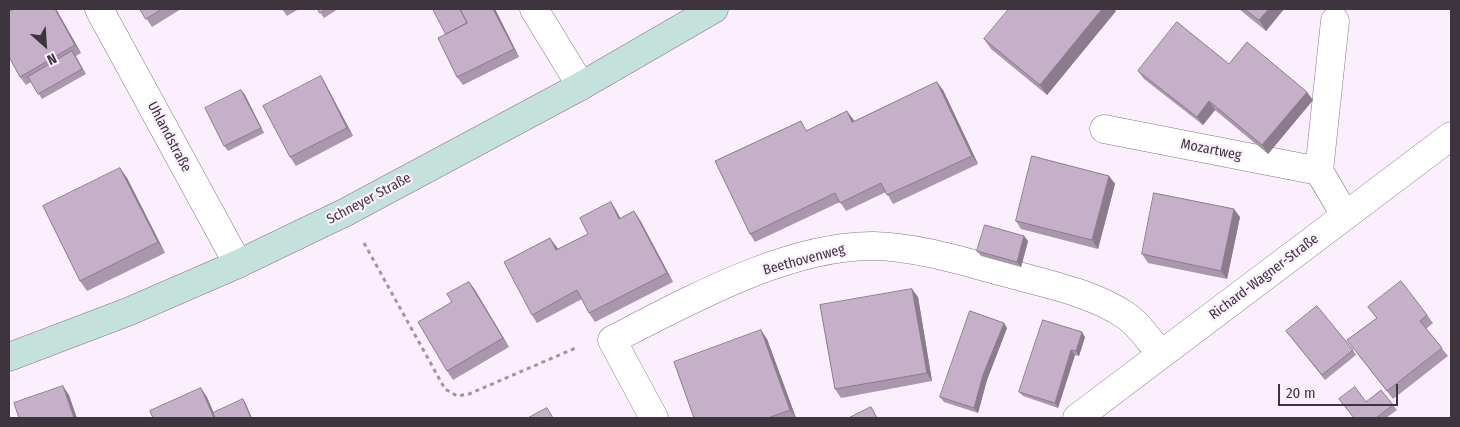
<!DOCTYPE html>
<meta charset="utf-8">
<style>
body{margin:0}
#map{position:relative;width:1460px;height:427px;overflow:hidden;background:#fbeefd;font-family:"Fira Sans Condensed",sans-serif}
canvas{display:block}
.frame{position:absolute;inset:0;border:10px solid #3d343e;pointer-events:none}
.north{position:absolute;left:20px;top:20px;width:50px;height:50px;-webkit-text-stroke:4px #fbeefd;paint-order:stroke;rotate:154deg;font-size:14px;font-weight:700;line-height:20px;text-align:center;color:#3d343e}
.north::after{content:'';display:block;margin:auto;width:18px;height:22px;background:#3d343e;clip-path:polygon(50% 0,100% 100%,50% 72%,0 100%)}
.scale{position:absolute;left:1278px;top:384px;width:120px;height:22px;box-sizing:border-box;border:2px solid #3d343e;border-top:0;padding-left:6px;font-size:15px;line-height:18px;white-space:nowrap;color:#3d343e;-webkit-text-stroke:4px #fbeefd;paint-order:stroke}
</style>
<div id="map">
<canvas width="1460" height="427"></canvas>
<div class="frame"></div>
<div class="north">N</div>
<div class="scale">20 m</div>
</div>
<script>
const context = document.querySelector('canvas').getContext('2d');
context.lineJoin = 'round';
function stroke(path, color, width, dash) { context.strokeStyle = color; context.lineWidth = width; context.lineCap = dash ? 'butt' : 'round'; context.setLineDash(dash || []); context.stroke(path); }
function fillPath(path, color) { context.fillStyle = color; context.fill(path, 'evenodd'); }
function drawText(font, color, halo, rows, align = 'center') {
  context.font = font + ' "Fira Sans Condensed",sans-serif'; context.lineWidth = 4.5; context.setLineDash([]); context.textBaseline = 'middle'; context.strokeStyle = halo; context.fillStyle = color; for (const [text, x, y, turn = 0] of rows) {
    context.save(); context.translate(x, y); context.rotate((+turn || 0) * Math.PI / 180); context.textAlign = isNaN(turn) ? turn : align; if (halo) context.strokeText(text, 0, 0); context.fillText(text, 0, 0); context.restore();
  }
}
const street = new Path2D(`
 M99,9L238,264
 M534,9L581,86
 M1104,129L1319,171L1345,215
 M1319,171L1335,21
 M654,418L612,340C688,301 788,245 874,246C920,247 968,263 1011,274C1050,285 1092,293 1125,315C1139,324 1150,342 1161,354
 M1077,418L1451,136`);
const secondary = new Path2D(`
 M9,357L130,311L238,264L346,212L581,86L714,9`);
stroke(street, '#87738a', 29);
stroke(secondary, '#87738a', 29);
stroke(new Path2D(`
 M364,243L445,389L457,396L469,394L578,347`), '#a095a2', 3, [4, 4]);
stroke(street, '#fff', 28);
stroke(secondary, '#c4e1dc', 28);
fillPath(new Path2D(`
 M56,9L81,53L76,56L86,74L42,99L31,82L26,85L20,77Z
 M140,9H181L152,27Z
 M282,9H299L287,16Z
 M318,9H338L324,18Z
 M433,9H495L519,57L463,85L457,77L446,34Z
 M1239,9H1284L1266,31Z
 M1116,11L1047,95L991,49L984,39Z
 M1229,64L1313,100L1268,154L1215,110L1203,125L1144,79L1138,71Z
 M321,76L326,85L353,136L296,166L290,157Z
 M241,90L245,95L264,133L228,151L224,146Z
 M943,90L978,164L893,204L886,192L846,211L840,202L755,242L750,234L807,130L853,119L854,121Z
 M120,168L127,178L165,253L87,291L80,281Z
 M1109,176L1115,184L1098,249L1021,229L1016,221Z
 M611,202L620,218L640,220L673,282L595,322L589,313L582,299L537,323L532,315L556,246L558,249L588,234Z
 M1240,217L1227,279L1148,263L1142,254Z
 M1024,236L1028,241L1021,267L981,256L977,251Z
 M469,282L475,290L509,347L453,380L447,371L452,302Z
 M918,297L932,381L841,398L835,389Z
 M1368,307L1427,315L1433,323L1426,329L1448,356L1393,399L1347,340L1377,318Z
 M1007,328L987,380L978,413L944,402L940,397Z
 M1286,331L1353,350L1356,355L1325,380Z
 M1085,337L1079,356L1075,355L1058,408L1023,396L1019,392Z
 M767,339L796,418H694Z
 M1366,402L1393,405L1397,410L1386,418H1354Z`), '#aa97ad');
fillPath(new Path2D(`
 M55,9H56L81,53L75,45Z
 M493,9H495L519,57L514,49Z
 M1102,9H1114L1116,11L1047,95L1040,85Z
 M1269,9H1284L1266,31L1259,20Z
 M321,76L326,85L353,136L347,128Z
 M937,82L943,90L978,164L972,156Z
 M241,90L245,95L264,133L261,128Z
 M1307,92L1313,100L1268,154L1262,145Z
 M1209,101L1215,110L1203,125L1197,117Z
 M847,111L853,119L858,130L852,122Z
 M120,168L127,178L165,253L158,242Z
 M1109,176L1115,184L1098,249L1092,240Z
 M611,202L616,210L625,227L619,219Z
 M1234,209L1240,217L1227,279L1221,271Z
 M634,211L640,220L673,282L667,273Z
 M1024,236L1028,241L1021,267L1017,262Z
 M550,238L556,246L562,258L556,250Z
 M469,282L475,290L509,347L503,338Z
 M912,289L918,297L932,381L927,373Z
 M1004,323L1007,328L987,380L978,413L974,408L983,375Z
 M761,330L767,339L796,418L790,410Z
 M1082,332L1085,337L1079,356L1076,351Z
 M1071,350L1075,355L1058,408L1055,403Z
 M63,386L69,395L77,418H74Z
 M201,388L207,397L216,418H214Z
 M243,399L246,404L252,418H251Z`), '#8b7b8d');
const building = new Path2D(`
 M15,9H55L75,45L20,77L9,57V12Z
 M140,9H162L146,19Z
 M318,9H327L320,13Z
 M433,9H460L467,23L446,34Z
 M460,9H493L514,49L457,77L438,38L467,23Z
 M1009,9H1102L1040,85L984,39Z
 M1245,9H1269L1259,20Z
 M1177,22L1229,64L1247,42L1307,92L1262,145L1209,101L1197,117L1138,71Z
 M72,51L82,69L38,94L28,77Z
 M321,76L347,128L290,157L263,106Z
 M937,82L972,156L887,195L881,183L840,203L835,193L750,234L715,161L801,121L806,131L847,111L852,122Z
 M241,90L261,128L224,146L205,108Z
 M1032,156L1109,176L1092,240L1016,221Z
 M120,168L158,242L80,281L43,206Z
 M1154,193L1234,209L1221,271L1142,254Z
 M611,202L619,219L634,211L667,273L589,313L577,290L532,315L504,262L550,238L556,250L588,234L580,218Z
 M985,225L1024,236L1017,262L977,251Z
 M1401,281L1427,315L1420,321L1442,348L1387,391L1347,340L1377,318L1368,307Z
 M469,282L503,338L447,371L418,322L452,302L447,294Z
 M912,289L927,373L835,389L820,305Z
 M1317,306L1353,350L1322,375L1286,331Z
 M970,311L1004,323L983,375L974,408L940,397Z
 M1043,320L1082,332L1076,351L1071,350L1055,403L1019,392Z
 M761,330L790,410L768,418H694L674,362Z
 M63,386L74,418H19L14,403Z
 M1355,387L1366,402L1381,390L1393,405L1376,418H1354L1339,399Z
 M201,388L214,418H153L150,411Z
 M243,399L251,418H215L213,413Z
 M871,407L877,418H849Z
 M547,408L553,418H528Z`);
fillPath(building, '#c6b0c9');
stroke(building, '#8b7b8d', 1);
drawText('14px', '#3d343e', '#fbeefd', [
 ["Uhlandstraße",169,137,62],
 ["Mozartweg",1211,150,11],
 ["Schneyer Straße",369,199,-28],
 ["Beethovenweg",804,260,-15],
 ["Richard-Wagner-Straße",1264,277,-37]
]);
</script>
